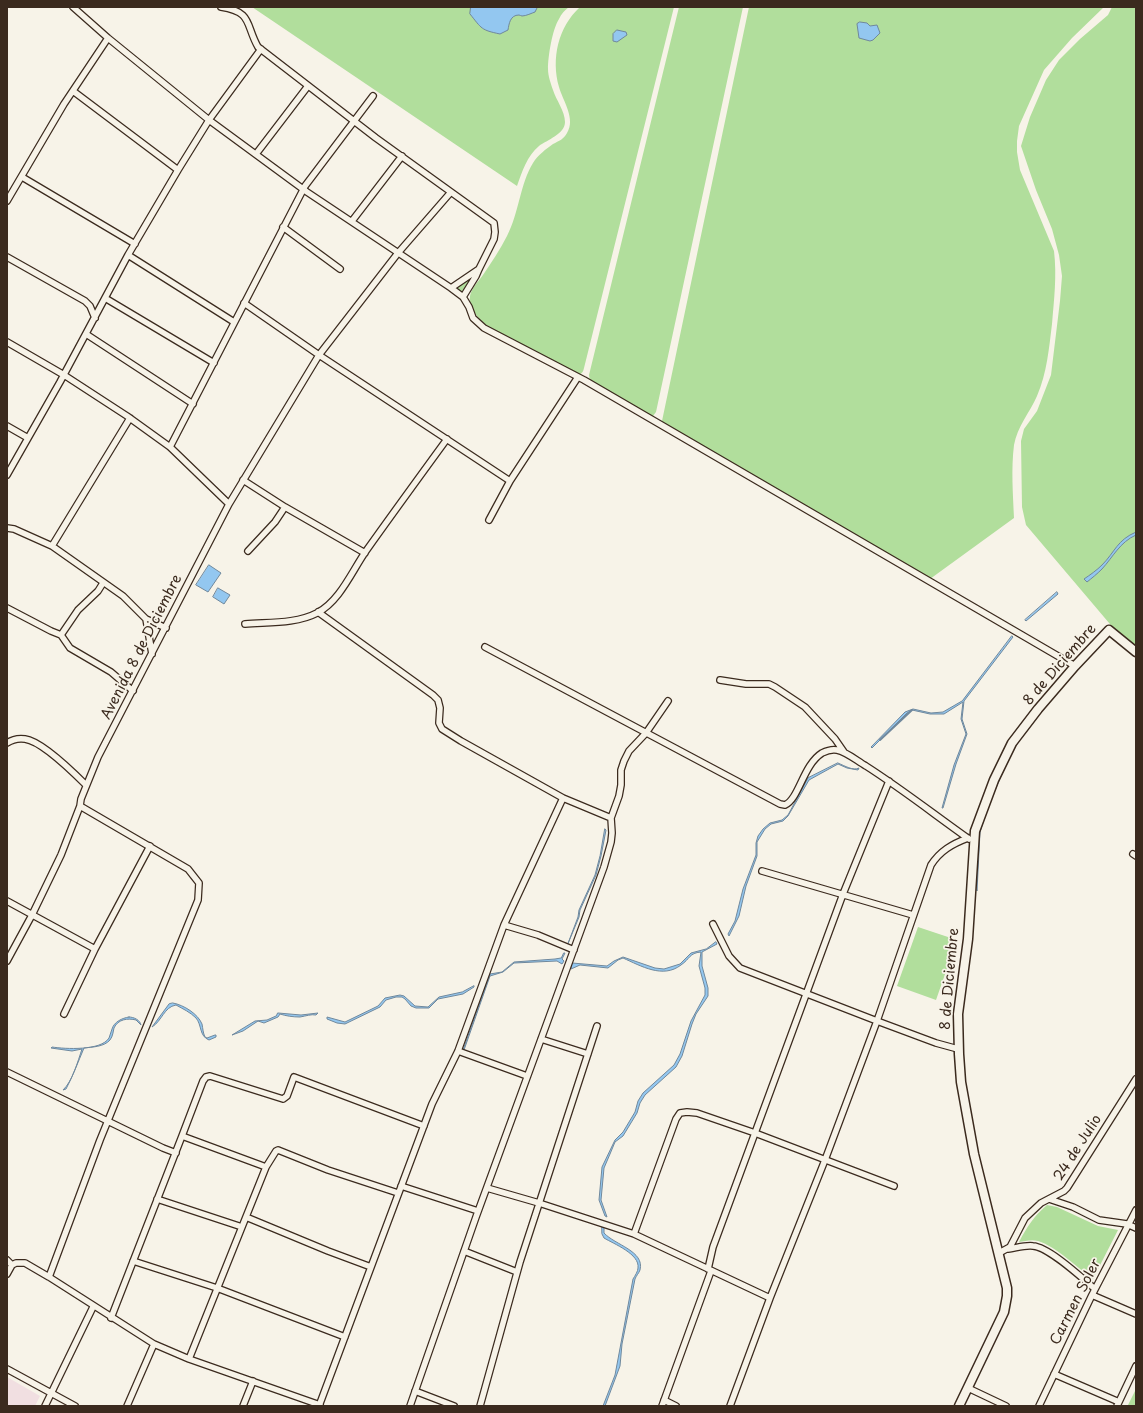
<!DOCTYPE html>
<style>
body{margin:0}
#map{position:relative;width:1143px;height:1413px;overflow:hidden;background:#f7f3e8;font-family:"Playpen Sans",sans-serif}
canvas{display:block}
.frame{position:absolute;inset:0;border:8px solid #3b2a1e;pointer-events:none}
</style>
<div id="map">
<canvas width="1143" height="1413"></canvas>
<div class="frame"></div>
</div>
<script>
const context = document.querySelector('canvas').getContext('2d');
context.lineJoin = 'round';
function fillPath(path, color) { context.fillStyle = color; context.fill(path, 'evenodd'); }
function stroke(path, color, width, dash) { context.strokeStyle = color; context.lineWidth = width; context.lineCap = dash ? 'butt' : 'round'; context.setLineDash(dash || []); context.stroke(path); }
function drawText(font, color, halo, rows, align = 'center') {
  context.font = font + ' "Playpen Sans",sans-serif'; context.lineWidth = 3.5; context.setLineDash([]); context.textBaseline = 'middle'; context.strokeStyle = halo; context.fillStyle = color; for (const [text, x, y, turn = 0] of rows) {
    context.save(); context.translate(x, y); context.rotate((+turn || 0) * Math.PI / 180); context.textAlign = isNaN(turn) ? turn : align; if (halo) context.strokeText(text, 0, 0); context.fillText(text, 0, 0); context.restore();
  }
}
fillPath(new Path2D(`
 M7,1377L40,1396L35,1406H7Z`), '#f1dfe1');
fillPath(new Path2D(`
 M252,7H569C565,10 561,14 559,19C552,30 548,57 548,69C548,76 551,84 553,90C556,100 565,111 565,122C565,134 547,140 539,146C527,156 522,172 517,186Z
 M580,7H674L584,368C583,372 582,374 578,374L487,326C478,318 468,308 470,296C472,287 478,282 483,275C491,263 500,250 507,236C519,213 520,184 533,163C538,155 546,149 553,144C559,141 564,139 567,133C576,119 563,101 559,87C551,59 558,27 580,7Z
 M679,7H743L656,412L653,416H650L590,381L589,375Z
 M749,7H1104L1072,38L1044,70L1019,126L1017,141V152L1020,170L1054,251C1057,276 1054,300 1052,324C1049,348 1047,373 1037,396C1030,412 1017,427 1014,445C1011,469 1013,494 1014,518L930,579L662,422V421Z
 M1112,7H1136V647L1115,630L1026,525L1022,507L1021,441L1024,429L1037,411L1051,375L1060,301L1062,276L1059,255L1052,229L1036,190L1021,146L1030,117L1046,80L1059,60L1080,39L1108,15Z
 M469,276L470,277C468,283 466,290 460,292L457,289V288Z
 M918,927L957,940L936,1000L897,986Z
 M1047,1205L1057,1207L1098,1226L1118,1230L1093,1279C1076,1267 1057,1247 1038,1241C1032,1239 1025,1241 1019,1242C1027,1227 1034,1216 1047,1205Z
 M1136,1389V1406L1128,1405Z`), '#b1de9c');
const water = new Path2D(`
 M471,7H537V8L535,12C532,13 526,16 522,16C521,16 520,15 519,15C510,15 509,24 508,30L500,34C481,30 482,29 470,14Z
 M860,22L867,23L870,26L877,25L880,33L873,40L870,41L859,38L857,24Z
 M617,30L626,32L627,35L617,42L613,41V34Z
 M1136,532V535C1120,542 1113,557 1102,569C1097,574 1092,578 1087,582L1084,579C1090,575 1097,570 1102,565C1115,552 1117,540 1136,532Z
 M209,565L221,573L208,592L196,585Z
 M218,588L230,595L224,604L213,597Z
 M1057,592L1058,594L1026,621L1025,620Z
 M1012,636L1013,637L964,701L962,719L967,734L956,764L943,808H942L954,765L966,734L961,719L963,702L944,714H930L912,710L907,713L872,748L871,747L905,712L913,709L931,713L943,712L962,701Z
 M1036,718L1020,739L1009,757L988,807L980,832L977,891C975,879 978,838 981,825C990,802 997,777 1009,756C1017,742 1027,730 1036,718Z
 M838,763C845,766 853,771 859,768L858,770L847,768L838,764L809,780L788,816L783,821L771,824L765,829L757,842V856L746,886L739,916L729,936L728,934L735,921L743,889L756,855V843L758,836L763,829L770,823L782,820L788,815L808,778Z
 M605,829L606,830L601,856L596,875L580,910L579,917L567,946L578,917L579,910L595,875L600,856Z
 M716,942L717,944L702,952V966L708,988V996L696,1014L692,1024L682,1056L676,1067L645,1095L640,1103L637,1113L623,1136L615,1142L610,1154L604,1168L601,1200L607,1217L605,1216L599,1200L602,1167L615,1140L623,1132L635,1112L638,1101L643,1093L674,1065L680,1054L691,1021L705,995V988L699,966L701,952C689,953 690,959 681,965C663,979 641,966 623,958L618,960L608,968L580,965L571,969L572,963L607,966L614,961L623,957L655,968L664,969L680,964L691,953L706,949Z
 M564,953H565L562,959L564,961L562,964L557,961L514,963L503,972L490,976L464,1050H463L490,974L502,972L514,962L555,959L561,958Z
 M474,986V987L463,994L438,999L429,1008H416L411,1006L405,999L402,997H396L386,1000L380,1007L345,1024L337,1023L327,1019V1017L345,1022L378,1006L385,998L400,995L404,996L415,1006L428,1007L439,997L462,992Z
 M173,1003C184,1005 198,1014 202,1024C203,1029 203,1033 205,1037L207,1038L215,1035H216V1037L209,1040C199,1036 202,1025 196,1018C190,1012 183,1009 176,1005C164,1007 162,1021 152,1027L169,1004Z
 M278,1013L301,1015L318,1013L316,1015C311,1014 306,1016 300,1017C293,1017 286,1016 280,1014L278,1017L264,1023L258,1021L243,1031L232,1035L255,1021L267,1020L276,1016Z
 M129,1017C134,1017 140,1020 141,1025L136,1020C128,1018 118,1019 114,1028C113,1032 113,1036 110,1040C104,1047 92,1047 84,1048C78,1062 73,1076 66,1089L63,1090C72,1082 78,1061 82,1049L72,1051L51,1048L52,1047C65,1049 101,1051 109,1038C110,1035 111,1032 112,1029C114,1022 122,1018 129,1017Z
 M602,1225L604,1226V1233C615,1245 645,1251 640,1270C639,1273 636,1276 635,1279L622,1344L620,1366L605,1406H603L615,1375L633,1279C635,1276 638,1271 638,1268C640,1254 614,1244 604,1238L602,1234Z`);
fillPath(water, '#93c7f0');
stroke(water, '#70889c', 1);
stroke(new Path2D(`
 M880,740L912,710`), '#70889c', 2);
const street = new Path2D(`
 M73,7L108,38L209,120L307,192L451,288L463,297L469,307L473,318L484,328L584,380L1075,666
 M221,7C253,12 245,24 258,47L376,138L494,223L495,232L494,239L479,269L476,276L463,297
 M73,91L178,170
 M256,154L308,86
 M22,177L135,244
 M7,201L64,104L108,38
 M352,221L402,156
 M283,227L340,269
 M128,255L234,322
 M7,257L85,301L90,306L95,318
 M451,288L479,269
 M105,298L214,363
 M244,303L319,355L510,481
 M86,334L193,404
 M7,342L64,375L127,416L170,447L229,504
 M7,426L28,438
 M170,447L305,186L373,96
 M7,475L60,382L128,255L178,170L209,120L261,49
 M243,480L285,507L365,553
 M489,520L510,481L578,377
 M7,528L14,529L52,546L123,596L146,619L166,628
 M52,546L130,418
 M248,551L275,522L285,507
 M7,608L51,631L61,635L70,648L111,672L133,691
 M318,612L433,695L438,700L440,708L439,723L442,729L461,741L563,798L611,818
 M146,619L152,654
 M245,624C268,622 296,624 317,613C340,601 352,571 366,551C393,513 420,476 447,439
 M61,635L78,610L98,591L103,583
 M485,647L780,804L785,805C799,799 803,765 822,753C826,751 832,749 837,750C847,752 857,761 866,766C902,789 935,815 969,839
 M720,680L746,684H769L775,687L805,707L835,739L844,752
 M7,743C13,739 18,738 25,739C41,741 74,773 86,785
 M1133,854L1136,856
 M762,871L913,915
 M7,901L95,949
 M713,924L729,956L740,968L877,1021L936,1043L958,1049
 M504,925L538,935L574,950
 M7,961L32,915L61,855L80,806L81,799L98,757L229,504L319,355L398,253L451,192
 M64,1014L95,949L150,846
 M541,1039L588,1054
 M458,1051L527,1076
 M7,1072L163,1148L176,1153
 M182,1136L266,1167
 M401,1186L478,1211
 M487,1188L539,1203L634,1234L770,1298
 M157,1199L242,1227
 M1049,1199L1073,1207L1099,1220L1127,1224L1136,1228
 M246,1217L328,1251L371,1267
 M634,1234L676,1119L680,1113L687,1112L697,1113L755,1133L894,1186
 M1008,1249C1016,1248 1025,1245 1033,1246C1049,1247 1082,1278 1095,1289
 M464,1251L517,1272
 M999,1253L1010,1247L1025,1218L1041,1203L1064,1191L1067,1188L1136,1079
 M7,1260L12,1265
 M133,1261L217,1288L345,1337
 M708,1269L713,1247L843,894L889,781
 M7,1274L12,1265L16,1263H25L49,1277L154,1344L189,1359L320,1405
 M49,1277L100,1140L198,900L199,883L188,869L80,806
 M1092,1295L1136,1314
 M111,1318L182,1136L203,1081L206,1077L210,1076L283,1099L287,1096L294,1077L424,1126
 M189,1359L266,1167L276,1151L278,1150L328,1170L398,1193
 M7,1369L75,1406
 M1054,1374L1119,1402
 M968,1388L1006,1406
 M415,1391L454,1406
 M664,1400L676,1406
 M45,1406L93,1307
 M127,1406L154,1344
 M243,1406L253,1381
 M319,1406L432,1104L458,1051L504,925L563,798
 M410,1406L476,1217L604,867L611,842L612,833L611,818L619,796L621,785V770L624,761L629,751L646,733L668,701
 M480,1406L520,1262L597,1026
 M662,1406L711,1271
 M730,1406L770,1298L825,1160L877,1021L931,865C940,851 952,844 968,838
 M1039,1406L1092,1295L1136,1210
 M1117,1406L1136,1366`);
const secondary = new Path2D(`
 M959,1406L1004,1312L1007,1296V1288L974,1154L961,1082L959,1054L958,1014L968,939L975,831L994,780L1012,743L1038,709L1075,666L1109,630L1136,652`);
stroke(street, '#3b2a1e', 8);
stroke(secondary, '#3b2a1e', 11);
stroke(street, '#f7f3e8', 5.5);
stroke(secondary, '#f7f3e8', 8);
drawText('14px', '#3b2a1e', '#f7f3e8', [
 ["Avenida 8 de Diciembre",142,647,-63],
 ["8 de Diciembre",1060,665,-49],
 ["8 de Diciembre",950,979,-85],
 ["24 de Julio",1078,1148,-57],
 ["Carmen Soler",1076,1302,-63]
]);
</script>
